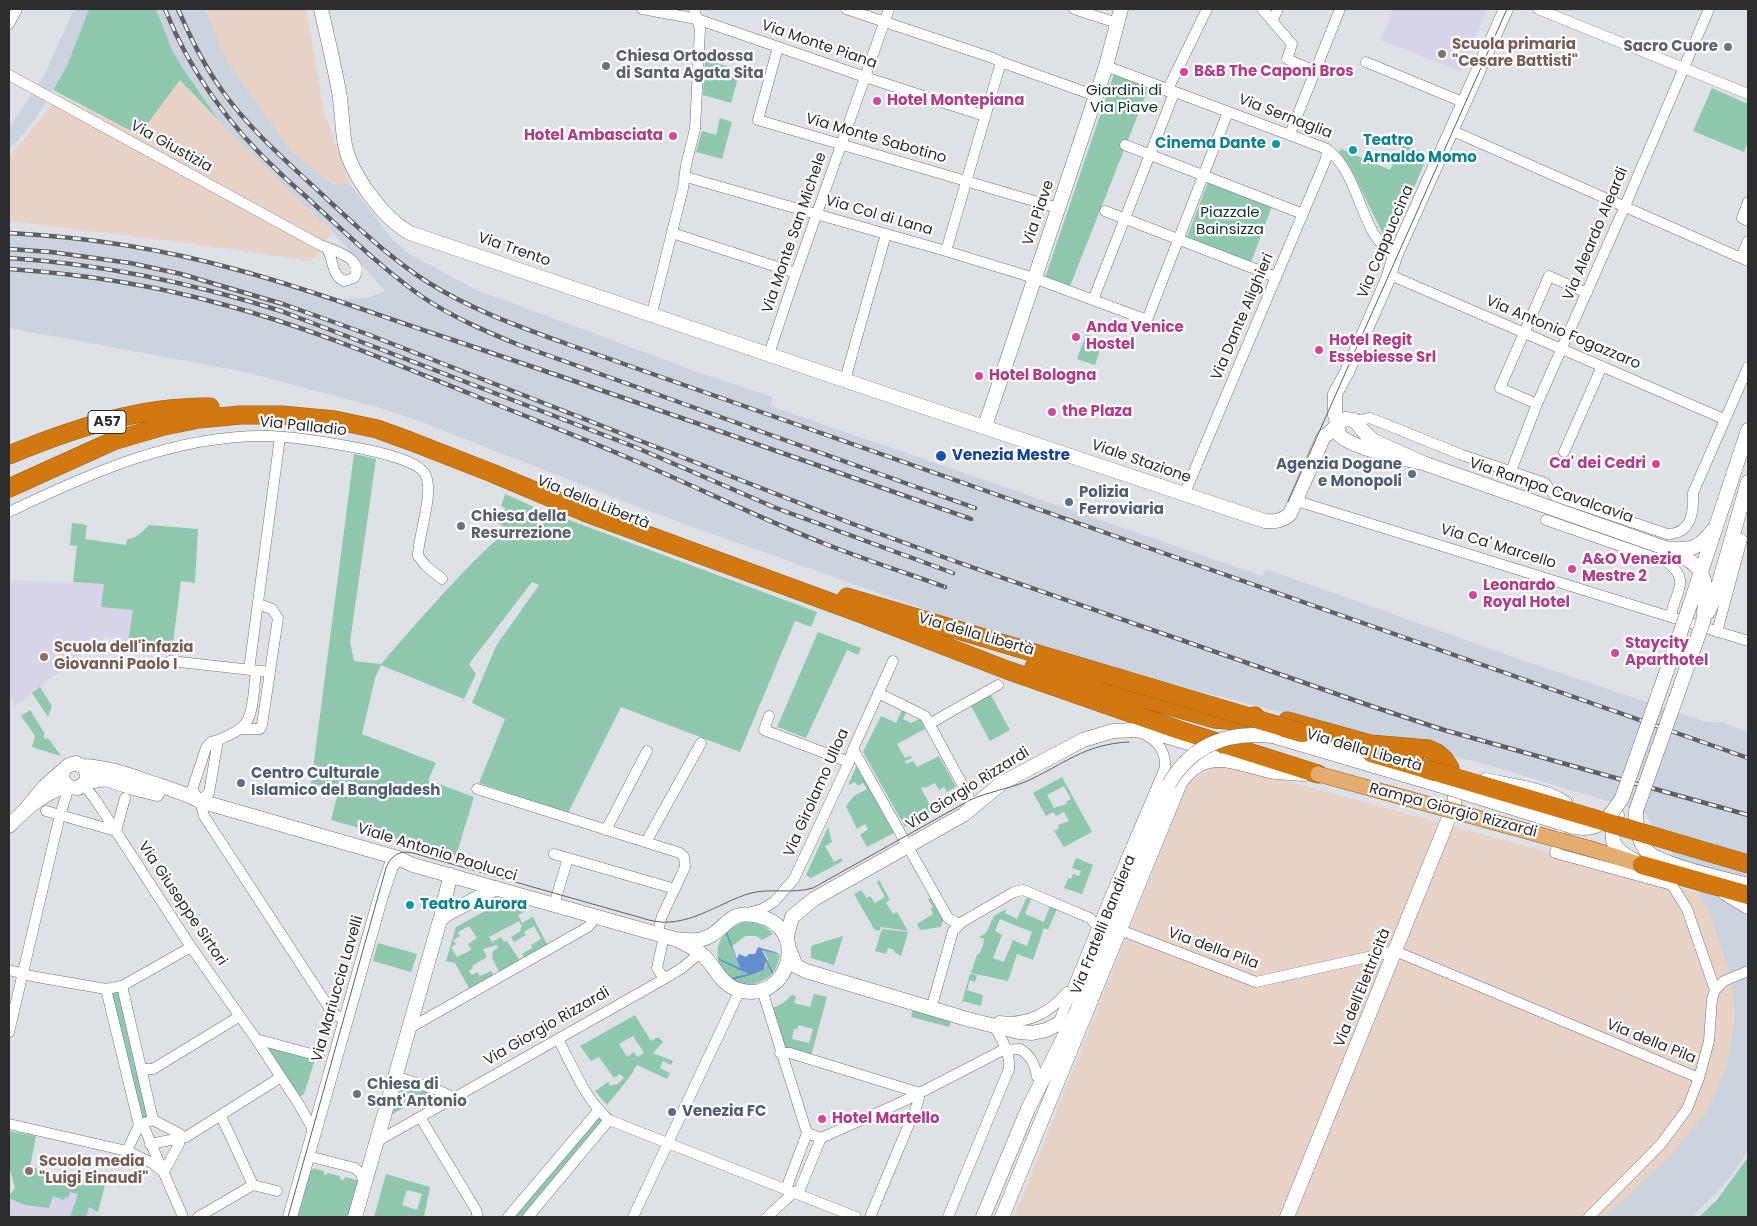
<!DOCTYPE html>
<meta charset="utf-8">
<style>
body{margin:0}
#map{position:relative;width:1757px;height:1226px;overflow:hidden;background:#dee1e6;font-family:Poppins,sans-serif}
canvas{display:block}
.frame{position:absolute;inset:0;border:10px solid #2c2d2f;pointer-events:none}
</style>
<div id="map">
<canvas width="1757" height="1226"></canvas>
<div class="frame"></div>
</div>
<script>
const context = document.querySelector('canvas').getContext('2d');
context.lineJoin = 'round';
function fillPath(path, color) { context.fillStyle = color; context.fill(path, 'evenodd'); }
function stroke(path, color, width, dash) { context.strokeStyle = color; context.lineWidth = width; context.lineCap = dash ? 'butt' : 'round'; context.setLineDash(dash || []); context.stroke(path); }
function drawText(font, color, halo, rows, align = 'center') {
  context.font = font + ' Poppins,sans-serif'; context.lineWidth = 4.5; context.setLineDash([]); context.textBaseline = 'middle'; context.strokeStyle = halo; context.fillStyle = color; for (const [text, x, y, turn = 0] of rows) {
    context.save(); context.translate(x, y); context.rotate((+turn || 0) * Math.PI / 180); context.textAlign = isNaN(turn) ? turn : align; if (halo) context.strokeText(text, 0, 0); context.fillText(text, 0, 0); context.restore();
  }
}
fillPath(new Path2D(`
 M74,9H89L67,66L42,109L23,135L9,149V128L44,76Z
 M156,9H242L350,184L393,240L409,254L474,289L703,374L773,397L770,406L1262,576L1266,569L1513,657L1706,722L1724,723L1748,732V1151L1729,1179L1692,1217H1605L1627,1195L1726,1069L1734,1024L1733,994L1708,908L1644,812L1481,763L1086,662L1000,636L651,512L419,421L377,407L246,372L9,328V231L70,235L122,242L185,254L252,272L332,297L346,299L367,298L385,291L328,227L313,215L314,214L310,209L308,211L224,128L182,67L172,50Z`), '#cbd3de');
fillPath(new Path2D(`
 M205,9H306L324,112L350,184H331L289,149L226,60Z
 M180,80L212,115L332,232L311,261L188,243L9,221V157L60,95L139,135Z
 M1221,763L1698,893L1708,908L1730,973L1733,994L1734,1024L1726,1069L1717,1091L1705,1114L1666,1160L1605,1217H1014L1188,783Z`), '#e9d2c6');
fillPath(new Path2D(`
 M1393,9H1487L1461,72L1381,40Z
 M9,580L104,584L134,610L128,642L105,637L15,706L9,696Z
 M9,1131L36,1136L30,1167L105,1185L96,1217H9V1196L15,1188L9,1166Z`), '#d8d4ea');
fillPath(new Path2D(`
 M89,9H156L172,50L182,67L220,122L180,80L139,135L53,90L67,66Z
 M705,59L740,71L731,103L703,95Z
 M1114,74L1149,87L1070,286L1045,278Z
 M1712,88L1748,104V142L1744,152L1693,131Z
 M720,118L732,122L722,159L696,152L702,131L716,135Z
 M1403,144L1428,154L1395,233C1390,235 1386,235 1382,232L1351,169L1339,152L1341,149L1390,170Z
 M1208,182L1272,206L1251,262L1187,237Z
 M1086,334L1103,340L1095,365L1077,359Z
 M354,454L376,459L350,642L354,661L381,664C421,618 460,572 506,531L503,526L494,521L496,516L504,513L505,508L501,506L505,494L534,507L817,612L811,627L795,621L740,752L621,707L568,813L479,783L505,719L472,703L496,646L539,585L532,582L469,664L476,674L464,699L381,665L375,678L362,734L436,763L428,780L474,797L456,856L331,820L339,789L311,784Z
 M72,523L87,525L85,539L126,545L127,539C137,538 142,532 149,525L198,529L195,583L181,581L172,651L128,642L133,610L101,607L104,584L73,582L77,546L70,545Z
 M818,632L861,648L858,655L847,650L806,738L777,727Z
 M40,687L52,706L48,717L32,693Z
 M991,695L1010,730L990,741L971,706Z
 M30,710L45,734L43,736L46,740L48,738L61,756L32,747L35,736L21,716Z
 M902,710L906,712L903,719L911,723L920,719L925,729L897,744L905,758L910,756L912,758L905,761L906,764L913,761L917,767L939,756L956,787L947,792L944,787L939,790L935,783L925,788L923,787L921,788L933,811L905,827L863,752L881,716L896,723Z
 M857,765L894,833L867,847L860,835L868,829L865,824L857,829L846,806L854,796L867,789L863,783L858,786L855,782L848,785Z
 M1062,777L1092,832L1064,847L1054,831L1059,828L1058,825L1069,821L1064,812L1056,816L1053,812L1046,816L1033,793ZM1064,786L1071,799L1066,802L1067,804L1054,808L1047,795Z
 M828,827L832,842L825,846L834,862L841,858L843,861L811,878L806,875Z
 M1076,858L1093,865L1082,894L1064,888L1068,878L1071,879L1073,874L1079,876L1081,871L1072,868Z
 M879,880L890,900L886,903L893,914L897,912L908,931L881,927L879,931L874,929L854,894L861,890L867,898L870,896L875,903L885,897L877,882Z
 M1027,897L1031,899L1025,914L1044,922L1050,906L1057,909L1048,930L1045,928L1044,930L1042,929L1043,931L1033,960L1017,954L1008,981L971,973L977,955L980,953L984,943L983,942L984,939L979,937L986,933L994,916L1006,909L1005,913L1017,919ZM1000,919L1032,932L1027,946L1013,940L1004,962L993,958L1002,935L995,931Z
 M930,898L943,920L941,927L920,930L917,924L933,914L931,909L933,907L928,899Z
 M501,902L528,910L518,915L522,923L533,917L548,946L525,959L522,954L532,948L531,945L541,939L534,926L524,932L526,935L514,942L511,937L521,931L520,928L522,927L519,921L489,937L492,942L501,937L504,942L507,941L520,961L500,973L492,958L493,951L498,948L497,945L483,949L487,957L472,966L473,968L469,971L472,975L477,972L480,976L491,971L494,976L470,990L455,963L446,961L456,927ZM469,926L477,938L468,944L471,950L457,957L451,947L456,944L453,940L460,936L458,932Z
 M744,922C756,922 765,925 773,934L762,940L756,936H745L731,947L741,971C758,978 762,975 768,959L763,950L780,955C778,965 774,975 764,980C723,1002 694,938 744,922Z
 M882,929L908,932L901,956L894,952V950L888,948L886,954L875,951Z
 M843,936L834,965L811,958V947L813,945Z
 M378,943L417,954L411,972L373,961Z
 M970,974L977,975L975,982L970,980L967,990L983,995L981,1006L962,1001Z
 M118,990L150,1117L143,1119L111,992Z
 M814,994L827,997L811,1056L784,1048L771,1009L783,1003L792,995L796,996L794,1003L810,1007ZM799,1025L813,1029L809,1043L792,1039L794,1029H797Z
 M913,1010L951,1021L949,1027L911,1017Z
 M635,1015L651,1041L658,1037L663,1042L653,1053L673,1061L671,1065L663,1061L660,1068L670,1073L667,1079L637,1065L629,1078L607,1105L595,1091L608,1082L611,1086L614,1084L616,1085L624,1078L620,1074L614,1078L599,1057L591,1061L580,1046ZM633,1036L644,1053L637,1057L634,1052L627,1057L619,1044Z
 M264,1045L315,1059L304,1094L299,1097Z
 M396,1083L431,1093L387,1117Z
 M599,1115L604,1119L523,1217H514Z
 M9,1131L36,1136L30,1167L105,1185L98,1212L89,1207L86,1217H70L78,1194L70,1192L68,1198L65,1197L64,1200L53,1196L49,1208L24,1205L9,1198V1196L15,1188L9,1166Z
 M1748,1157V1217H1699L1717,1200Z
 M313,1168L324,1171V1175H326L327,1173L340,1176V1179L344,1180L345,1177L360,1181L349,1217H296L310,1170H313Z
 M386,1174L430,1187L424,1217H374ZM407,1190L422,1194L417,1210L402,1205Z`), '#90c8ad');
fillPath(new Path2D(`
 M727,932L737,959L739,954L746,957L749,954H755L758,947L778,953V954L762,950L773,972L772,974L766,961L760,982L763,970L758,973L732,980L730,978L748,974L719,960L718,958L740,968L726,934Z`), '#648ecd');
const street = new Path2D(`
 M642,9L697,19L868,78L985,116
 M846,9L993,58L1001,62L1096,96
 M1074,9L1117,23
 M1262,9L1292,44L1287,59L1315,71
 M1538,9L1748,94
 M1272,21L1278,9
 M9,24L17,9
 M778,47L758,120L1058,208
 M1366,62L1465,103
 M1106,66L1327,149C1353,169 1358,207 1374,234C1379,242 1386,248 1392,255
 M9,75L320,245C333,250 366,259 354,278L344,281C330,274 335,260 326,247
 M1167,91L1207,9
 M1453,131L1748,261
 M1290,134L1340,9
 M1125,145L1303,214
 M686,177L946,251L1034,278L1147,320L1228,112
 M1748,202L1742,218L1748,221
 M1105,211L1276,277
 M672,233L796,273
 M946,251L1001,62
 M1741,258L1748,241
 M1390,275L1724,419
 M1093,300L1174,93
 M652,313L683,188L686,165L695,129L700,29L694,9
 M769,354L796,273L889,9
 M845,380L886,234
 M1537,404L1500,388L1549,276L1587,293
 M1355,421L1370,418L1462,455L1545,483L1555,496L1667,534C1691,534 1694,513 1693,493L1748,367
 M1564,452L1602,366
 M1511,471L1537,404L1625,206L1709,9
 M1184,495L1326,159L1327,149
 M1297,501L1748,641
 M9,512C90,473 177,434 269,436C300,437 332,443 363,449C378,452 418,461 425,474C435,492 418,535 418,556L426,566L442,579
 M1546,520L1667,562C1693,582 1673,593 1671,617
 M1717,632L1742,539
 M170,661L270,672
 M249,670L280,437
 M878,693L925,716L968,795L970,803V810
 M769,716L764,730L849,762
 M929,724L998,685
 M240,729H260L262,725L278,618L272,609L258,604
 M218,740C227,736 239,732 245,724C254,714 254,685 256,671
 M853,749L948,918L959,924
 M1485,778C1507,783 1550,788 1567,802L1555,853L1672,885L1687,909L1715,990L1712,999L1709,1041L1699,1078L1687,1109L1661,1144L1589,1217
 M82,786L87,789L95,799L191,947L256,1039L298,1103L314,1131
 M477,789L680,853L684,857L685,867L662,916L657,934
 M200,801L209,793L218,740L211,742L206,748L192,790L200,801L204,816L332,1012L346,1022
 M46,811L116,831L125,798
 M606,830L647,751
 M646,842L701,743
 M554,854L675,889
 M554,905L568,858
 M748,913L762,909L774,902L794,879L849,762L853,749L893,661
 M1120,930L1256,982L1395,951L1699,1078
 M9,970L31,976L106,989L122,986L191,947
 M664,979L657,968L664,936
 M122,986L153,1120
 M106,989L139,1125
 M762,990L807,1133
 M1715,990L1724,981L1748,971
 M931,1009L953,931L962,922L1014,892L1023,890L1028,892L1090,918L1097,926
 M999,1021C1026,1025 1050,1013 1067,992
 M1058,1024L1109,899L1165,768C1166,750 1157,740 1142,733
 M408,1029L588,927L596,917
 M9,1032L60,815L69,787
 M256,1039L319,1056
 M558,1039C573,1067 585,1099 609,1120L856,1217
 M780,1053H790L920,1093L917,1105L870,1217
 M142,1069H153L240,1016
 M395,1076L440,1091L455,1098
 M221,1116L253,1185
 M420,1117L476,1210L478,1217
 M153,1120L180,1134L179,1144L166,1168L161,1170L152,1163L127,1151L139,1125Z
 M142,1123L183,1217
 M9,1124L127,1151
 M821,1138L904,1101L1003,1050L1020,1049C1031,1056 1035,1064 1037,1077
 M376,1142L664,979L682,968L700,953
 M150,1144L186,1137L281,1077
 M308,1156L355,1168L361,1174L364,1182
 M786,1189L807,1133
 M798,1194L821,1138L807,1133
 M198,1217L253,1185L277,1191
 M508,1217L598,1111
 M528,1217L609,1120
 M633,1217L740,990
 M767,1217L794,1192
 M948,1217L1009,1069C1010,1051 1003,1042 994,1026`);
const secondary = new Path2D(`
 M321,9C327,36 334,64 339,92C342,109 342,128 345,145C351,175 384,219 410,233L906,401L1265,521C1275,522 1282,521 1290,514L1323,438L1338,425
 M1338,424L1335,415V394L1347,372L1388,279L1395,256L1506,9
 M985,426L1106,66L1121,9
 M1423,463C1405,459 1346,447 1338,433V425L1345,419L1354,420L1365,433L1374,441L1423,463L1668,549C1709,567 1708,580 1703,622
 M1671,549C1691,550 1700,548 1712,531
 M1690,605L1748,430
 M1708,612L1715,597L1748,482
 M1303,733L1337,747
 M1273,736L1439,785
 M82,766C106,767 127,774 149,782C167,788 183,792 200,801L398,858L413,865L675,939C685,944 696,948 704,956C716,968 721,985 739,990C788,1005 812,928 758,916C729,909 728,927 708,937C698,942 686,940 675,939
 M86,782L106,779L133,788L157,794
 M26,809L45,786L69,765L76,763L84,767L87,774L86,782L78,788L69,787L62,780L63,770
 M1636,811C1636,824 1638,839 1645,849C1657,865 1727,879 1748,885
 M1617,815C1609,839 1610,848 1634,860
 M9,826C25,809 43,793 67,786
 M1725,893L1748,907
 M442,917V908L451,875
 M787,936L792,917L814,899L963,815L1002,783L1083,740L1113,731L1136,730L1151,732L1213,750
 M790,951L796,966L806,971L967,1019L1019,1032L1032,1033L1046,1030L1058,1024
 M290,1217L381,896L391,866L398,858
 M355,1217L440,920L447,914L496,888
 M983,1217L1028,1109L1077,1011L1084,988L1168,787
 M1002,1217L1180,783C1205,746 1235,763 1270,771C1282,773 1293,773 1305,774
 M1287,1217L1454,805L1455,793L1454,778`);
const primary = new Path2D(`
 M1588,848L1642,865`);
const highway = new Path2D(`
 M9,455C72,429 140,406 210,407
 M9,488L113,441L164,426L199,419L240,415H282L335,420L377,429L410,441L492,473L587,513L857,612L1007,670L1179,730L1318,774
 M847,597L1105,674
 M1034,667L1215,719L1237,721L1255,716
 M1287,721L1370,744L1428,749L1437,753L1444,759L1450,768
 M1371,753L1426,769
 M1642,865L1748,895`);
stroke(street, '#707377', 11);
stroke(secondary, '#707377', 15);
stroke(primary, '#985e1b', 16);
stroke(highway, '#985e1b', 19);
stroke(street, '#fff', 10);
stroke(secondary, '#fff', 14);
stroke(primary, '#e4ae70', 15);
stroke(highway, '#d27810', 18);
stroke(new Path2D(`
 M1288,502L1507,9
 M288,1217L386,868C391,855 400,850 413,853L649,920C686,930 717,903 751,893C772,888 792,894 813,888L970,800C988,792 1007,789 1025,782C1063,765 1084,744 1129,742`), '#5f6063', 1);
const rail = new Path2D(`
 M165,9C190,72 231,128 281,174C292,185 304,194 315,205C349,236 383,269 421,296C452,317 485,331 519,345L975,508
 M178,9C190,37 203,64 221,89C250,131 292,166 329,201C361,230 392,260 429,283C472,310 520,327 567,344L1748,758
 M9,233C86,237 163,249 238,270C310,289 379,316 450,339C624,397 797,458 971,519
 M9,249L51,252L130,263L181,274L283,304L367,334L853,524L957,562L1374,707L1444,730L1748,815
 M9,258C102,264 192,283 281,311L635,447L776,508L953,573
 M9,269C82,274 154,285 225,305C312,328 395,364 478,397C529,418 581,437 631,459C697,487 761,519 828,545C866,560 906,573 945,587`);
stroke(rail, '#5f6063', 4.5);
stroke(rail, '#fff', 2.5, [8]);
const secondaryBridge = new Path2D(`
 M1169,784C1192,744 1229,731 1273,736
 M1439,785L1574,827C1600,832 1609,818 1622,798L1690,605
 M1636,811L1703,622`);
const primaryBridge = new Path2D(`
 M1318,774L1588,848`);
const highwayBridge = new Path2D(`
 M1105,674L1303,733
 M1426,769L1748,864`);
stroke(secondaryBridge, '#707377', 15, []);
stroke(primaryBridge, '#985e1b', 16, []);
stroke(highwayBridge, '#985e1b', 19, []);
stroke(secondaryBridge, '#fff', 14);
stroke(primaryBridge, '#e4ae70', 15);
stroke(highwayBridge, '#d27810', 18);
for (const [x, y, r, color] of [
 [1728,47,5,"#6b7280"],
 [1442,54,5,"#8d6e63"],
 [606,66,5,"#6b7280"],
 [1184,72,5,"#d1479c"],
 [877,101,5,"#d1479c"],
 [673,136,5,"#d1479c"],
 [1276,144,5,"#0f9aa8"],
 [1353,150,5,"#0f9aa8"],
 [1076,337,5,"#d1479c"],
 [1319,350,5,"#d1479c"],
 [979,376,5,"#d1479c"],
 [1052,412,5,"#d1479c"],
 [941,456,6,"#1a4fb4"],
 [1656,464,5,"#d1479c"],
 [1412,474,5,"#5c6f8a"],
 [1069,502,5,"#5c6f8a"],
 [461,526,5,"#6b7280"],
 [1572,569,5,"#d1479c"],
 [1473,595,5,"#d1479c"],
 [1615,653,5,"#d1479c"],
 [44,657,5,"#8d6e63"],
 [241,783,5,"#5c6f8a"],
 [410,905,5,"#0f9aa8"],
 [357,1094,5,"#6b7280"],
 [672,1112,5,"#5c6f8a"],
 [822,1119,5,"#d1479c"],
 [29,1171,5,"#8d6e63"]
]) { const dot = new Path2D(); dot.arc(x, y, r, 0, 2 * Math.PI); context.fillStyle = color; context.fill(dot); stroke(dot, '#fff', 2); }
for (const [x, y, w] of [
 [107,422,38]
]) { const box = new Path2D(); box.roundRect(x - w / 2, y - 11.5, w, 23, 4); context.fillStyle = '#fff'; context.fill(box); stroke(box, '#2c2d2f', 1); }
drawText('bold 14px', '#2c2d2f', null, [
 ["A57",107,422]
]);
drawText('15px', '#2c2d2f', '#fff', [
 ["Via Monte Piana",819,45,19],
 ["Via Sernaglia",1285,117,21],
 ["Via Monte Sabotino",876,139,16],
 ["Via Giustizia",171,147,29],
 ["Via Piave",1039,213,-71],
 ["Via Col di Lana",879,216,16],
 ["Via Monte San Michele",795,233,-71],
 ["Via Aleardo Aleardi",1596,234,-67],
 ["Via Cappuccina",1386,242,-67],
 ["Via Trento",514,250,19],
 ["Via Dante Alighieri",1243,317,-67],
 ["Via Antonio Fogazzaro",1563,333,23],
 ["Via Palladio",303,427,6],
 ["Viale Stazione",1141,462,19],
 ["Via Rampa Cavalcavia",1551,491,19],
 ["Via della Libertà",593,503,22],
 ["Via Ca' Marcello",1498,547,17],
 ["Via della Libertà",976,635,16],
 ["Via della Libertà",1364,751,16],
 ["Via Giorgio Rizzardi",968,789,-32],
 ["Via Girolamo Ulloa",817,793,-66],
 ["Rampa Giorgio Rizzardi",1453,811,15],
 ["Viale Antonio Paolucci",437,853,17],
 ["Via Giuseppe Sirtori",182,904,56],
 ["Via Fratelli Bandiera",1104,925,-68],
 ["Via della Pila",1213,949,20],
 ["Via dell'Elettricità",1363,988,-68],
 ["Via Mariuccia Lavelli",338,989,-74],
 ["Via Giorgio Rizzardi",547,1027,-30],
 ["Via della Pila",1651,1042,22]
]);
drawText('bold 15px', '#785e54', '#fff', [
 ["Scuola primaria",1452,45],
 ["\"Cesare Battisti\"",1452,62],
 ["Scuola dell'infazia",54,648],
 ["Giovanni Paolo I",54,665],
 ["Scuola media",39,1162],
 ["\"Luigi Einaudi\"",39,1179]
], 'left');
drawText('bold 15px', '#5b616d', '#fff', [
 ["Sacro Cuore",1718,47,"right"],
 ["Chiesa Ortodossa",616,57],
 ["di Santa Agata Sita",616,74],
 ["Chiesa della",471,517],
 ["Resurrezione",471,534],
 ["Chiesa di",367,1085],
 ["Sant'Antonio",367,1102]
], 'left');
drawText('bold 15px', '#b23c85', '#fff', [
 ["B&B The Caponi Bros",1194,72],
 ["Hotel Montepiana",887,101],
 ["Hotel Ambasciata",663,136,"right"],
 ["Anda Venice",1086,328],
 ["Hostel",1086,345],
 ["Hotel Regit",1329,341],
 ["Essebiesse Srl",1329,358],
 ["Hotel Bologna",989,376],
 ["the Plaza",1062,412],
 ["Ca' dei Cedri",1646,464,"right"],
 ["A&O Venezia",1582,560],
 ["Mestre 2",1582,577],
 ["Leonardo",1483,586],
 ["Royal Hotel",1483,603],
 ["Staycity",1625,644],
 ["Aparthotel",1625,661],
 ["Hotel Martello",832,1119]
], 'left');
drawText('15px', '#0a3424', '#fff', [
 ["Giardini di",1124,91],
 ["Via Piave",1124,108],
 ["Piazzale",1230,213],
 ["Bainsizza",1230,230]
]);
drawText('bold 15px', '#0d838f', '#fff', [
 ["Teatro",1363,141],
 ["Arnaldo Momo",1363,158],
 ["Cinema Dante",1266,144,"right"],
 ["Teatro Aurora",420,905]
], 'left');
drawText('bold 15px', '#164399', '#fff', [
 ["Venezia Mestre",952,456]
], 'left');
drawText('bold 15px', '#4e5e75', '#fff', [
 ["Agenzia Dogane",1402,465,"right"],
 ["e Monopoli",1402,482,"right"],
 ["Polizia",1079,493],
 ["Ferroviaria",1079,510],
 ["Centro Culturale",251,774],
 ["Islamico del Bangladesh",251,791],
 ["Venezia FC",682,1112]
], 'left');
</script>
